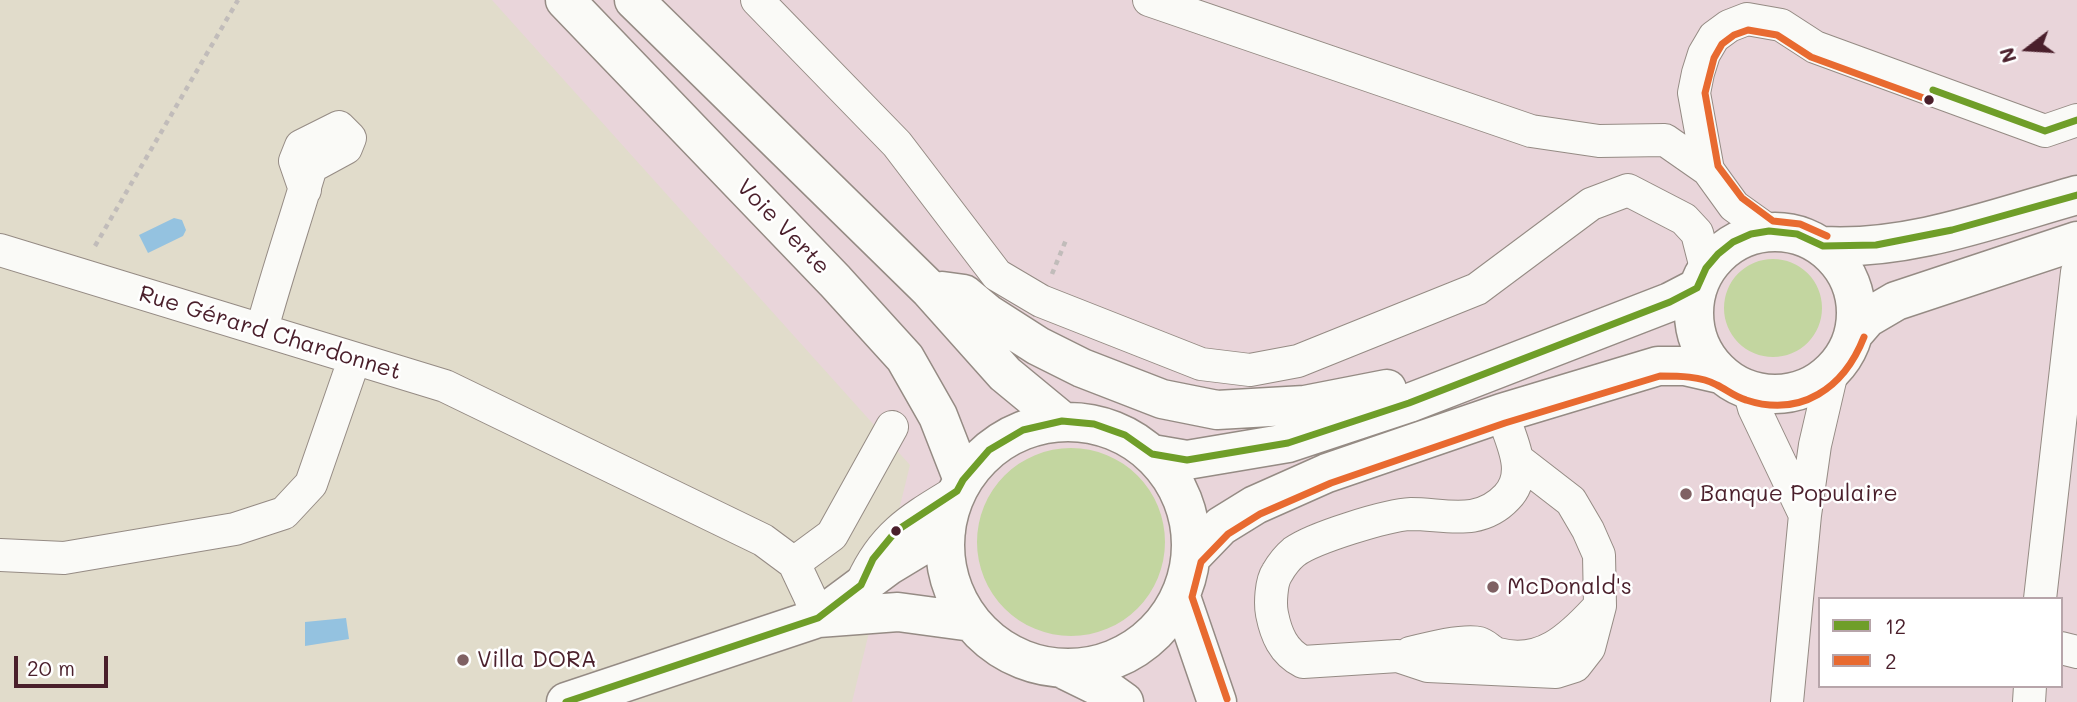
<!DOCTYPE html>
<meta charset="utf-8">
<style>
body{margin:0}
#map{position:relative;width:2077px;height:702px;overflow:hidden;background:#e1dccb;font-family:Mali,sans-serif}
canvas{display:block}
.legend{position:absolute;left:1818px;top:597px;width:245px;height:91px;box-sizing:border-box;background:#fff;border:2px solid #b7a5aa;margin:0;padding:9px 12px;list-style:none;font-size:21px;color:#4a1f2b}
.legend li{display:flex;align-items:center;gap:14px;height:35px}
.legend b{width:35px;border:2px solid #b7a5aa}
.north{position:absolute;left:1993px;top:14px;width:70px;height:70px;-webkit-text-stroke:5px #fff;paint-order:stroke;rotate:253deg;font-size:19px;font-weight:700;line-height:28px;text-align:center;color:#4a1f2b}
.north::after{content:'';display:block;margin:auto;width:24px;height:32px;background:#4a1f2b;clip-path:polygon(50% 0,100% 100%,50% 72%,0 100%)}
.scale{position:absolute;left:14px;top:656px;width:94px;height:32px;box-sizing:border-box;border:4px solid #4a1f2b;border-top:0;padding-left:9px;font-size:21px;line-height:24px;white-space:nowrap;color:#4a1f2b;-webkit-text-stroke:5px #fff;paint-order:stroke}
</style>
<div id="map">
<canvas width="2077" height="702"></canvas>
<ul class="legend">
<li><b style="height:9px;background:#6f9e29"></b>12</li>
<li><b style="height:9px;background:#e86a30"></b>2</li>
</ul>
<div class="north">N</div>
<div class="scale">20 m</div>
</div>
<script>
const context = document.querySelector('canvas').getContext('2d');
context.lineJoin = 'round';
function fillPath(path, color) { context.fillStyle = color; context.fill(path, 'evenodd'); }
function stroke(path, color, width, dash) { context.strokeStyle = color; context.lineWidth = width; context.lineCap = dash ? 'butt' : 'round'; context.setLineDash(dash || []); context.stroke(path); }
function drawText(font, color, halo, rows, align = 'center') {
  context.font = font + ' Mali,sans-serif'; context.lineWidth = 5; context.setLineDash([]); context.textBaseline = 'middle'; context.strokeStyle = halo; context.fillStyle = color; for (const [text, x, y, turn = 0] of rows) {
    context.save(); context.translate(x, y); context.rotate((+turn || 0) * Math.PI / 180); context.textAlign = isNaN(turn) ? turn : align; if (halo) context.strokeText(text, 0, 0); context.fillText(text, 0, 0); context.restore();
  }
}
fillPath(new Path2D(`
 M492,0H2077V702H852L910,465ZM1820,599H2061V686H1820Z`), '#e9d5da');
fillPath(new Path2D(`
 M1724 308a49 49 0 1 1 98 0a49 49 0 1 1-98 0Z
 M977 542a94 94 0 1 1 188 0a94 94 0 1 1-188 0Z`), '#c3d6a0');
fillPath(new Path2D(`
 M174,218L182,220L186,230L183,236L148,253L139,235Z
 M346,618L349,639L305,646V622Z`), '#94c2e0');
const minor = new Path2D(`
 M757,0L897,144L997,275L1041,301L1201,364L1250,370L1298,361L1477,289L1591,204L1628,190L1684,219L1697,233L1706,268
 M1149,0L1531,131L1599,141L1665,140L1708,170
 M1769,231L1734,206L1708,170L1694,93L1698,73L1704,54L1714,37L1729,26L1747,19L1781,25L1815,47L2045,131L2077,120
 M0,250L445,386L763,540L794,563L810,597L818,618
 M262,329C277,274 295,221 311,167L346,148L350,138L339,127L301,146L295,161L305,190
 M1749,390L1754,408L1805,515
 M1502,413C1511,441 1530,473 1507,497C1479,527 1445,514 1411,514C1387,515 1313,538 1294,552C1288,557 1281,566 1277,573C1271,582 1270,604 1272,614C1276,634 1283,652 1303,662L1398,656L1428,666L1556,672L1575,666L1589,648L1600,606L1599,555L1588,530L1571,501L1518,460
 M0,555L64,558L235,529L284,513L311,484L354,360
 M794,563L832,535L892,427
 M862,582C884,533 913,518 957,491
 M2040,599L2077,272
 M2061,648L2077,652
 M1410,653C1425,649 1465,639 1479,643C1486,645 1491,652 1498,654C1541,666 1570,638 1596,610
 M1787,702L1805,515L1815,445L1832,372
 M2029,702L2030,686`);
const major = new Path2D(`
 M565,0L835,281L905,358L938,416L963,480
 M634,0L930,290L1005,374L1062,421
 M1694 313a81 81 0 1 1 162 0a81 81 0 1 1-162 0Z
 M1823,246C1909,251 1995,218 2077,195
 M942,291L964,294L988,314L1038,346L1082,368L1162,399L1217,410L1305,405L1387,389
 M1854,333L1867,318L1896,301L2077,241
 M945 545a123 123 0 1 1 246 0a123 123 0 1 1-246 0Z
 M1152,454L1187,460L1288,443L1409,403L1670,302L1697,288
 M1191,557L1221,526L1255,505L1327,473L1502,413L1658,366H1685L1720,374
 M1181,597L1217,702
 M818,618L888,566L946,531
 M1061,668L1110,692L1124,702
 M566,702L818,618L898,612L972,622`);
stroke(minor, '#958b84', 34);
stroke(major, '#958b84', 41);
stroke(new Path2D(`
 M95,246L238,0
 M1052,274L1066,240`), '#c1bcba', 4.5, [5, 5]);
stroke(minor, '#fafaf7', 32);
stroke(major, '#fafaf7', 38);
stroke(new Path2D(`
 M1933,90L2045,131L2077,120
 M566,702L818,618L861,585L873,559L896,531L957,491L963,480L989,450L1023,430L1062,421L1094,424L1125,435L1152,454L1187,460L1288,443L1409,403L1670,302L1697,288L1706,268L1718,254L1733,242L1751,234L1769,231L1797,234L1823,246L1876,245L1952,230L2077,195`), '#6f9e29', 7);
stroke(new Path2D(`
 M1827,236L1800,224L1773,221L1742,198L1718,166L1705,93L1714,58L1722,44L1734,35L1748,30L1777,35L1811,57L1929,100
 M1227,699L1192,597L1201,562L1228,534L1260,514L1331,483L1505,423L1660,376C1678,376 1701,376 1717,385C1727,390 1735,397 1746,400C1801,418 1844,388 1864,337`), '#e86a30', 7);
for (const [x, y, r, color] of [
 [1929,100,6,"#4a1f2b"],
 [1686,494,7,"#7f6163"],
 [896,531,6,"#4a1f2b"],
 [1493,587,7,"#7f6163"],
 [463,660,7,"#7f6163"]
]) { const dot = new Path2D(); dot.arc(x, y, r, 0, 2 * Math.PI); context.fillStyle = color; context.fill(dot); stroke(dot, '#fff', 2.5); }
drawText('23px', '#4a1f2b', '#fff', [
 ["Voie Verte",783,227,46],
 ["Rue Gérard Chardonnet",270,333,17]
]);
drawText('23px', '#4a1f2b', '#fff', [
 ["Banque Populaire",1700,494],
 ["McDonald's",1507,587],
 ["Villa DORA",477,660]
], 'left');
</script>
